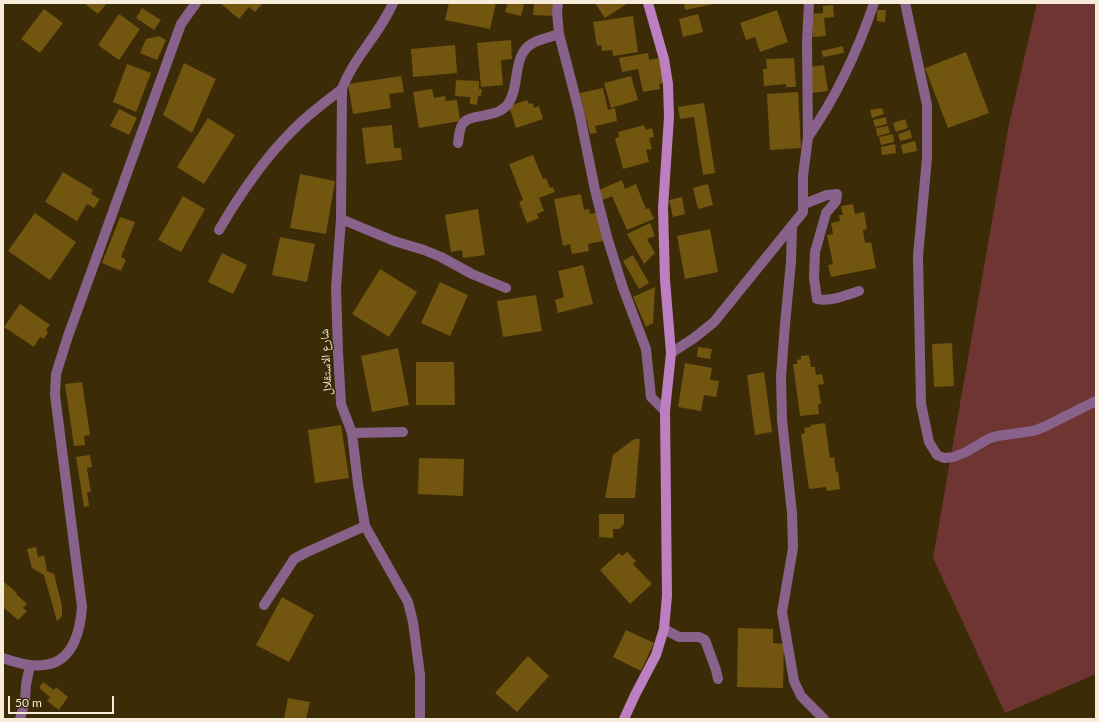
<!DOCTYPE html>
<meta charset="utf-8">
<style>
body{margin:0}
#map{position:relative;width:1099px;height:722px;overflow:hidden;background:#3b2b06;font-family:Lato,sans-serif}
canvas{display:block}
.frame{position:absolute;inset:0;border:4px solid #f6ecd9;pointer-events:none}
.scale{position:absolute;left:8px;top:696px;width:106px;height:18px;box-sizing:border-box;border:2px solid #f6ecd9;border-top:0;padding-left:5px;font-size:12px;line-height:14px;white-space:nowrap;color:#f6ecd9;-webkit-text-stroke:3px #3b2b06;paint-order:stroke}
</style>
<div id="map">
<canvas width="1099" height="722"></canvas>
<div class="frame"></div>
<div class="scale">50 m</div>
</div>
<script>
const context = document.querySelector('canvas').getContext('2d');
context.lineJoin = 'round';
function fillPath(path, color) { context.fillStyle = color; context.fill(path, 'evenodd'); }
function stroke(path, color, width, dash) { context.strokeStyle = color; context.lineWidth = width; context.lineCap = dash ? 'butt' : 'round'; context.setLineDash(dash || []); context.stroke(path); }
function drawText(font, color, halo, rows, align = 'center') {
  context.font = font + ' Lato,"Noto Naskh Arabic",sans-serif'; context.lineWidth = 3.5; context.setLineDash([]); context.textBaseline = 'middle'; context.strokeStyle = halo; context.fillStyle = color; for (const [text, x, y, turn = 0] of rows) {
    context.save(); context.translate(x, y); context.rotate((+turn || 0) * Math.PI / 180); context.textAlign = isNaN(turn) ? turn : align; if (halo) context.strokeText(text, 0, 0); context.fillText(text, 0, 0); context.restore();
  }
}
fillPath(new Path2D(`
 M1037,3H1096V674L1005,713L933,558L1009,124Z`), '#6f3532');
fillPath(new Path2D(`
 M84,3H107L98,14Z
 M220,3H263L255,12L249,7L239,19Z
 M449,3H496L490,29L445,20Z
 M508,3H517L524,5L521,16L505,12Z
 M534,3H556L555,16L533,15Z
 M595,3H628L605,18Z
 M684,3H713V4L685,10Z
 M833,5L834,17L824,18L826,36L813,37L811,14L823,13V6Z
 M142,8L161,20L154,30L136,18Z
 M44,9L63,23L40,53L21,39Z
 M777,10L788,42L760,52L755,37L746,40L740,23Z
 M877,10H886L885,22L877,21Z
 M119,14L140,29L119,60L98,45Z
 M698,14L703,32L683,37L679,19Z
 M633,16L638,52L613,56L612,50L602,51L601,45L597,46L593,22Z
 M159,36L166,40L157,60L140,53L146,39Z
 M511,40L512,59L501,60L503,85L481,87L477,43Z
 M455,45L457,73L413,77L411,49Z
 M843,46L844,53L823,57L821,51Z
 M966,52L989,113L948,128L925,68Z
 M648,53L649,60L659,58L664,83L659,84L660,89L643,92L638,69L622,72L619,58Z
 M794,58L796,87H786V84L764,86L763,69H767L766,59Z
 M184,63L216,79L192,133L163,115Z
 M127,64L151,73L136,112L113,102Z
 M824,65L828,91L812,93L809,67Z
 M401,76L404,92L389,94L391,108L353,114L348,84Z
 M631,76L638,100L611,108L604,83Z
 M456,80L479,81V89H482L481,96H478L477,105L470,104V97L455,96Z
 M603,88L608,110L615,108L617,121L595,126L597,133L590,134L580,93Z
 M432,89L434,98L445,96L446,101L457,100L460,121L419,128L413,92Z
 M798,92L801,148L770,150L767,94Z
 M527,100L529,104L533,103L534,108L539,106L543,119L516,128L509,106Z
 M704,103L715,173L703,175L694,117L680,119L678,107Z
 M882,108L884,114L872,118L870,110Z
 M119,109L137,118L129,135L110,126Z
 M886,117L887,124L875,127L873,120Z
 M208,118L235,135L204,184L177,167Z
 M905,119L908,128L896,132L893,123Z
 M392,125L394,148H401L402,160L366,164L362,128Z
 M644,125L646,130L652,128L654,137L649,138L652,149L646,150L649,162L623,169L615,138L619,137L618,132Z
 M888,126L890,133L877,136L876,128Z
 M910,130L912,138L900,141L898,134Z
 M893,134L894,142L881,145L879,137Z
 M915,141L917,151L903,154L901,145Z
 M895,144L896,153L882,155L881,147Z
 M533,155L543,179L546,178L550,188L553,187L555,192L539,198L544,211L537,214L539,218L527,223L519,202L523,200L509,164Z
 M63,172L93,190L91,194L100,199L94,208L87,204L77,221L45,202Z
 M300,174L335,181L326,234L290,228Z
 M622,180L625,189L636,184L646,209L649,208L654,219L627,230L612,196L603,200L599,190Z
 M708,184L713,205L698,209L693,188Z
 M581,194L584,210L589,209L590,214L598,212L603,241L588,244L589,251L572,254L570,244L563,246L554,199Z
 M183,196L205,209L181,252L158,240Z
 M682,197L685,214L673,217L669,200Z
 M853,204L855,214L864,212L867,229L863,230L865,243L871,242L876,268L831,277L828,265L833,264L827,235L833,234L831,223L840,221L839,215H843L841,206Z
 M478,209L485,255L463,258L462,250L451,252L445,215Z
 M35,213L76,242L50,280L8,251Z
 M120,217L135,222L121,257L126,260L121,271L102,263Z
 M650,223L655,236L647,239L655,253L644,264L627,234Z
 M710,229L718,272L685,279L677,236Z
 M280,237L315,244L307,282L272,275Z
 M222,253L247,265L233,294L208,282Z
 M633,255L649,283L639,289L623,261Z
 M583,265L593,304L558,313L555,300L564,297L558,271Z
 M380,269L417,292L389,337L352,314Z
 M440,282L468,295L450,336L421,323Z
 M655,287L653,323L646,327L633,297Z
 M536,295L542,331L503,337L497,301Z
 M20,304L50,325L46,330L48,332L44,339L40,337L34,347L4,327Z
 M952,343L954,386L934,387L932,344Z
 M698,347L712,349L710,359L697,357Z
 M398,348L409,405L372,412L361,356Z
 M809,355L811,367H815L816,375L822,374L824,384L818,385L821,404H818L819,414L800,416L793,364H797V360L801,359V356Z
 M416,362H454L455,405H416Z
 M685,363L712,368L710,380L719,381L716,397L704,395L701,411L678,407Z
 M764,372L772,432L755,435L747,375Z
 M82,382L90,435L84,436L85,445L74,446L65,384Z
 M825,423L830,458L834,457L836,472H838L840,489L827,491L826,487L809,489L801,434L805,433L804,428L811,427V425Z
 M341,425L349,478L315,483L308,430Z
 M634,439H640L635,498H605L613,455Z
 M90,455L92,467L87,468L91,492H87L89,506L84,507L76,457Z
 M419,458L464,459L463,496L418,494Z
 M599,514H624V524L619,529H613V538L599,537Z
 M36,547L38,557L44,555L47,571L54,574L62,606V616L57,621L44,575L32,568L27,549Z
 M627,552L636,561L633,564L652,584L630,604L600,570L619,553L622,556Z
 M3,581L17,593L16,594L27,604L23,608L27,611L18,620L3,607Z
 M282,597L314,615L289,662L256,645Z
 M738,628L773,629V643L784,644L783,688L737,687Z
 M626,630L654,643L641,671L613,657Z
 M528,656L549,676L517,712L495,693Z
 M43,682L54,690L56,687L68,697L59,710L47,701L50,697L39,688Z
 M288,698L310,702L306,719H284Z`), '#72550f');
stroke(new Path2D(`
 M393,3C380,34 353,58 342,89L341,219L336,288L338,352L341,404L352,433L358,484L365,526L408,602L413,622L420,675V719
 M558,3L557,13L559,34L579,111L595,190L607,237L623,288L646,349L651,397L665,411
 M905,3L927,105V158L918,256L921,404L929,442L937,455L944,458L954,457L966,452L988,439L997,436L1033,431L1044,427L1096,401
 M808,137C837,96 858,50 874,3
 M458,143C459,138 459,130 462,125C469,112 496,120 508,104C521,86 511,55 533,43C541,39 551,37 559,34
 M804,204L827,195L837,194L836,201L826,213L815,252L814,278L817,299C830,302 846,295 859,291
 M341,219L394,241L424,250L441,257L472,274L506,288
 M792,227L791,262L785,324L781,377L782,420L792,513L793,548L782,612L794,681L801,696L824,719
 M219,230C240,194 263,160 292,131C307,115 325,102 342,89
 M671,353L694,338L714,322L803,212V176L808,137L807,41L809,3
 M352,433L403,432
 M264,605L294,559L305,553L365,526
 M664,629L679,637H699L705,640L716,670L718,679
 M3,658C54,677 78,660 82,607L55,395L56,374L68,336L181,24L196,3
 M20,719L25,701L26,685L30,665`), '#89628c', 10);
stroke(new Path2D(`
 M624,719L635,695L656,655L664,629L667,596L665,411L671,353L665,280L663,208L669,117L668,84L664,59L648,3`), '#bc7fc1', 10);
drawText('12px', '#f6ecd9', '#3b2b06', [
 ["شارع الاستقلال",326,362,-93]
]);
</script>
